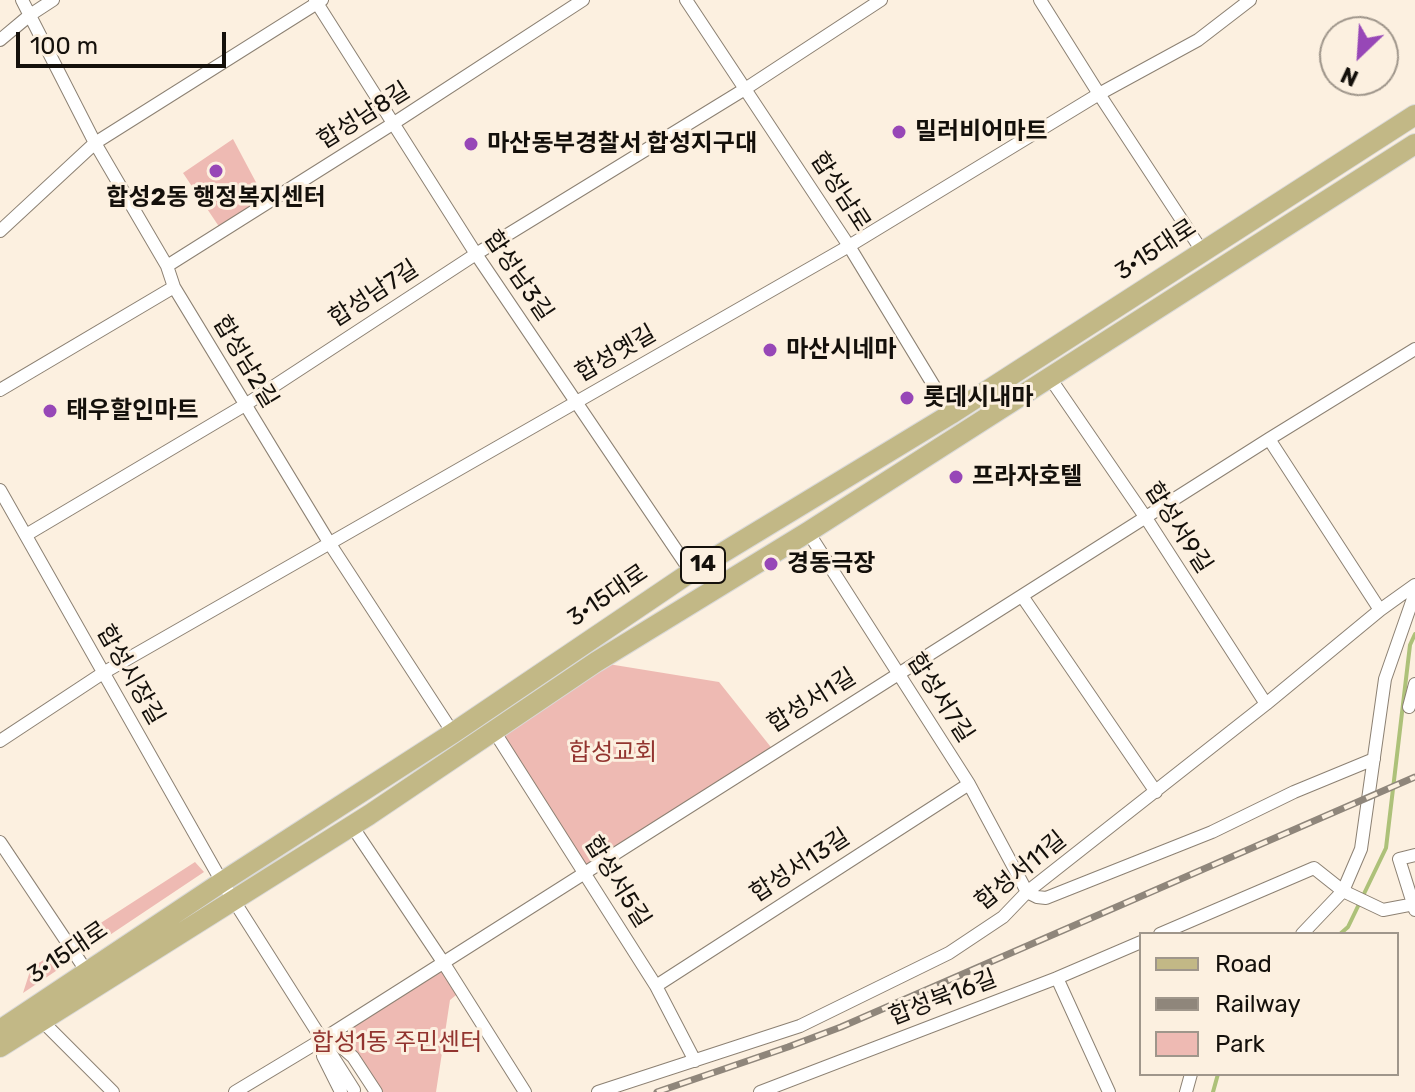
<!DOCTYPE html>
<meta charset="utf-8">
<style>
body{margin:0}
#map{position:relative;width:1415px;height:1092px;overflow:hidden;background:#fcf0e0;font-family:Rubik,sans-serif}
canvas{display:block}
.legend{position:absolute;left:1139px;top:932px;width:260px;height:144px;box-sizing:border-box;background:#fcf0e0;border:2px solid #9f968b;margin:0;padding:10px 14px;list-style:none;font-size:24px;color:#14100b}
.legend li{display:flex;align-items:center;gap:16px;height:40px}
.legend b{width:40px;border:2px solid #9f968b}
.north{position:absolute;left:1319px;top:16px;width:80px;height:80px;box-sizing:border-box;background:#fcf0e0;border:2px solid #9f968b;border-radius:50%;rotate:205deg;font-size:22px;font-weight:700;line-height:32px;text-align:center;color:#14100b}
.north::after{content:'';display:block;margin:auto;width:28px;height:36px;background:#9747b7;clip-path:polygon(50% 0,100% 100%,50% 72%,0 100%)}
.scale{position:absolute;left:16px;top:32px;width:210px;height:36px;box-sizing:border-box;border:4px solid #14100b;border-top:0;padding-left:10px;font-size:24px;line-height:28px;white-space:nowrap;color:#14100b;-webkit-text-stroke:6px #fcf0e0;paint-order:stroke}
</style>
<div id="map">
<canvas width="1415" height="1092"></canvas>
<ul class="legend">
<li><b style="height:10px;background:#c2b886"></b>Road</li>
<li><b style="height:10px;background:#8f867b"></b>Railway</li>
<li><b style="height:22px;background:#eebab3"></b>Park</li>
</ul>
<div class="north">N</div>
<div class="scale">100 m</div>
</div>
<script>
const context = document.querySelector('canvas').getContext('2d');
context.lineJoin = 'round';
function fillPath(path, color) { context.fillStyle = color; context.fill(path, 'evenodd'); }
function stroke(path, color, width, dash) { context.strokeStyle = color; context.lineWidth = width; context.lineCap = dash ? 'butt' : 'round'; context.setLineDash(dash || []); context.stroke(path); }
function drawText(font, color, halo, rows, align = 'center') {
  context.font = font + ' Rubik,"Noto Sans KR",sans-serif'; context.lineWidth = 6; context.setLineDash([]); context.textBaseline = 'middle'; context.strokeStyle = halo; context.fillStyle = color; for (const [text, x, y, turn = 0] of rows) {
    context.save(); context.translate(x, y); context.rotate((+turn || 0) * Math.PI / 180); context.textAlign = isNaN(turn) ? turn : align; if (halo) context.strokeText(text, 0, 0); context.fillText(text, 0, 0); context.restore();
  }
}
fillPath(new Path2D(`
 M233,139L267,203L222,231L183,173Z
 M596,662L719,682L774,751L584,872L494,731Z
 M195,862L204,872L23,993L31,968Z
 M443,962L461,991L450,1000L436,1092H376L353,1057L326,1045Z`), '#eebab3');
stroke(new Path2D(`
 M1340,934L1348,927L1386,848L1410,645L1415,634
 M1213,1092L1218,1074`), '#adc179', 4);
const street = new Path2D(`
 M22,0L95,143L167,266L174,287L330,544L453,733
 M315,0L476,254L691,572
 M686,0L849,246L951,414
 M1040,0L1099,94L1202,251
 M0,40L30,15L53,0
 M0,231L95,143L322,0
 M167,266L394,123L583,0
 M1050,378L1146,518L1266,704
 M0,390L174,287
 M1269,439L1380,610
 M0,490L222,882L354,1090
 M808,532L969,784L1027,892L1037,897L1046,898L1212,832L1294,792L1374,759
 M26,535L245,405L476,254L745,89L881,0
 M1022,596L1156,792
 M1409,707L1415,684
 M494,731L656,986L695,1061
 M0,741L103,673L849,246L1099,94L1198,40L1250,0
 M352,826L443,962L525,1092
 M0,842L87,972
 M1415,855L1399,859L1415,910
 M1160,934L1314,868L1343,891L1383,910L1415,904
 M1302,934L1343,891L1361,849L1385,679L1415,593
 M1057,978L1109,1092
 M656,986L969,784
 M42,1021L113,1092
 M235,1092L323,1039L1269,439L1415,349
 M341,1092L323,1056L326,1045L337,1043L353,1057L376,1092
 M598,1092L800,1026L949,953L1003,917L1027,892L1266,704L1380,610L1415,585
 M760,1092L1057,978L1141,942
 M1186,1092L1191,1074`);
const primary = new Path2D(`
 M0,1030L222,882L453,733L691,572L951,414L1415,115
 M0,1047L369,815L596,662L808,532L1415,144`);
stroke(street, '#8c8173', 14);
stroke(primary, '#d9d9d8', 22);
stroke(street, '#fff', 12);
stroke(primary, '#c2b886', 20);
const rail = new Path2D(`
 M657,1092L788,1047L841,1027L1415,777`);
stroke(rail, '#8f867b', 7);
stroke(rail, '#fcf0e0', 4, [12]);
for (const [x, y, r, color] of [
 [899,132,8,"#9747b7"],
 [471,144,8,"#9747b7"],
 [216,171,8,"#9747b7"],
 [770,350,8,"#9747b7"],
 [907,398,8,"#9747b7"],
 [50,411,8,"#9747b7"],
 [956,477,8,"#9747b7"],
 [771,564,8,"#9747b7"]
]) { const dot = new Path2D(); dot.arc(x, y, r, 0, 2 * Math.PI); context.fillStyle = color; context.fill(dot); stroke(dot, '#fcf0e0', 3); }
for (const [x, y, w] of [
 [703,565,44]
]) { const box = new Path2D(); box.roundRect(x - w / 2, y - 18, w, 36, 6); context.fillStyle = '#fcf0e0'; context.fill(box); stroke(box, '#14100b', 2); }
drawText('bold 22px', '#14100b', null, [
 ["14",703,565]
]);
drawText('24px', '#14100b', '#fcf0e0', [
 ["합성남8길",364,116,-32],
 ["합성남로",840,192,57],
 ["3·15대로",1156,250,-33],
 ["합성남3길",518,276,56],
 ["합성남7길",374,294,-33],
 ["합성옛길",616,354,-30],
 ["합성남2길",245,362,59],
 ["합성서9길",1178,528,57],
 ["3·15대로",608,596,-34],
 ["합성시장길",130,675,60],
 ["합성서7길",940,698,57],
 ["합성서1길",812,701,-32],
 ["합성서13길",800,866,-33],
 ["합성서11길",1021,871,-39],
 ["합성서5길",617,882,58],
 ["3·15대로",68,953,-34],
 ["합성북16길",943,998,-21]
]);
drawText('bold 24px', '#14100b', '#fcf0e0', [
 ["밀러비어마트",915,132],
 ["마산동부경찰서 합성지구대",487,144],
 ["합성2동 행정복지센터",216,198,"center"],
 ["마산시네마",786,350],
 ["롯데시내마",923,398],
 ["태우할인마트",66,411],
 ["프라자호텔",972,477],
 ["경동극장",787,564]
], 'left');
drawText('24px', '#92342f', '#fcf0e0', [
 ["합성교회",613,753],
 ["합성1동 주민센터",397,1043]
]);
</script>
